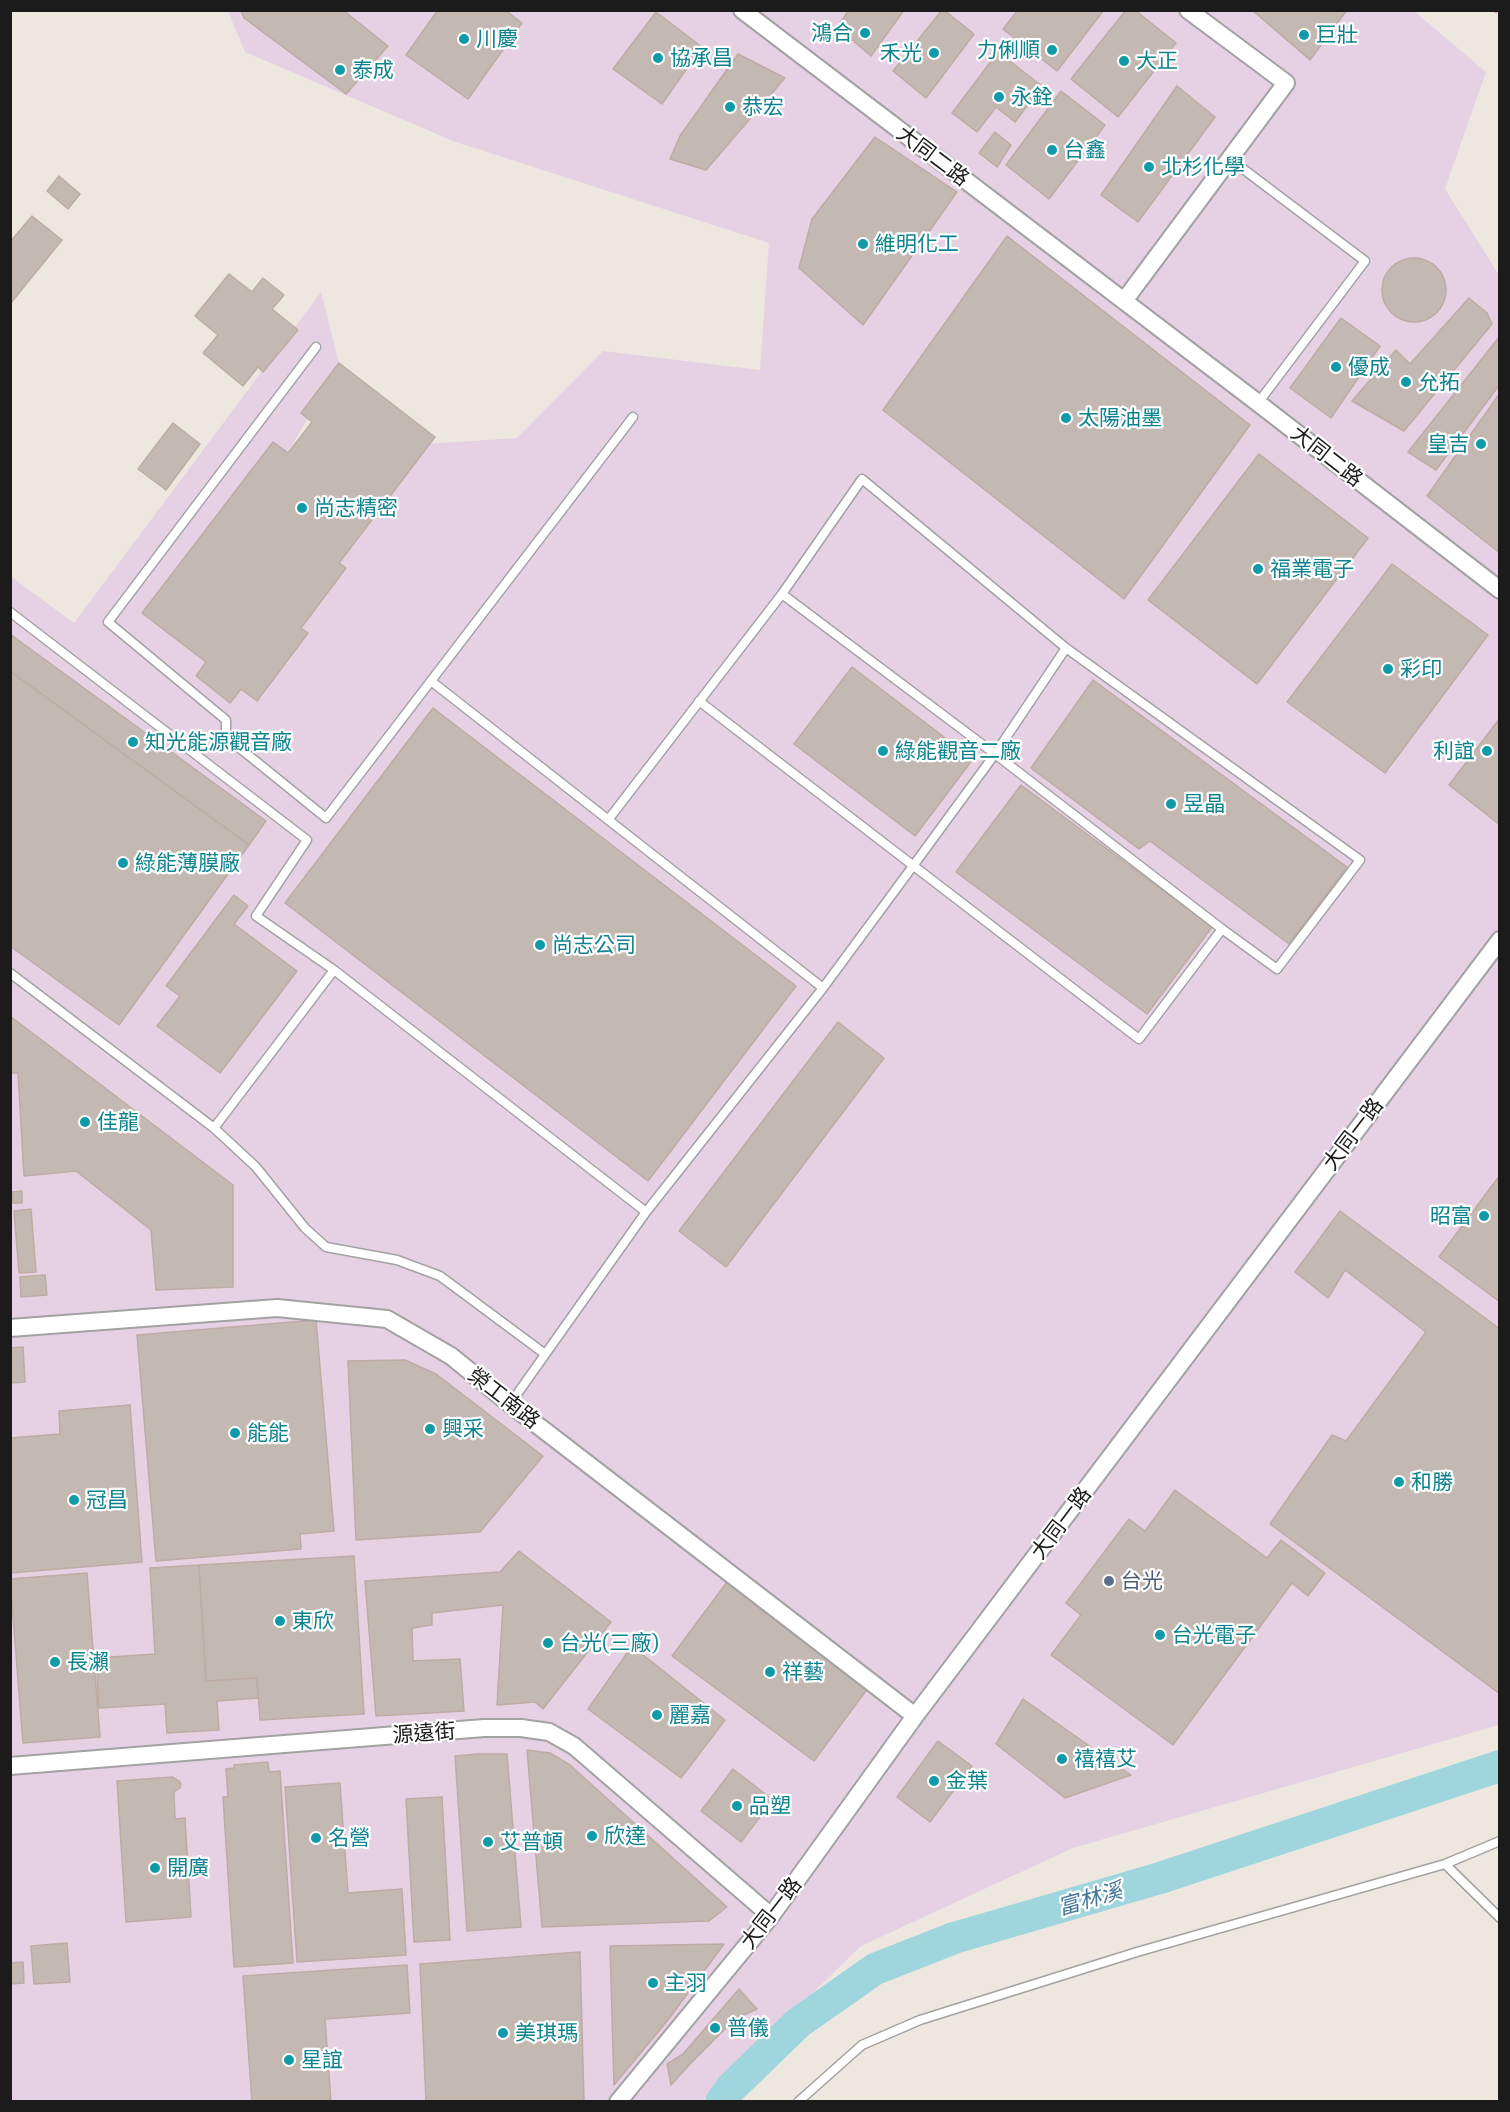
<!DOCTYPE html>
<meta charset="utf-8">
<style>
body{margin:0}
#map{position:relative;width:1510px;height:2112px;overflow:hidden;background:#ede7e0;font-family:"Exo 2",sans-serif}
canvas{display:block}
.frame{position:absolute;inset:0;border:12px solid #1b1b1b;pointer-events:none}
</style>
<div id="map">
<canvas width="1510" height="2112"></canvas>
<div class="frame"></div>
</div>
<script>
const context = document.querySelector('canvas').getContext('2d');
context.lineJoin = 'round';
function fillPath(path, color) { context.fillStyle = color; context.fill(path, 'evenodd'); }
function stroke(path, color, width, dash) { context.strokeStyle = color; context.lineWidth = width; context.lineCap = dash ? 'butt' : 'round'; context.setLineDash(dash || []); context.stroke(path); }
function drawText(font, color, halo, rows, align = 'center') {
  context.font = font + ' "Exo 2","Noto Sans TC",sans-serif'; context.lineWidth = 4.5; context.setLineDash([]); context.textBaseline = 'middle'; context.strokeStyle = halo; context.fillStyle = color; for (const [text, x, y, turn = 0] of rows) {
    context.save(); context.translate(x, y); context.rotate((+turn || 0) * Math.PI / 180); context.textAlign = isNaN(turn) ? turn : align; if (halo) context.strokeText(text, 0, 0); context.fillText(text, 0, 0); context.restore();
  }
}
fillPath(new Path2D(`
 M228,11H1414L1486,72L1445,189L1499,275V1725L1073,1848L861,1946L702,2101H11L10,576L74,623L321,292L339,363L288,453L517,438L603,351L760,370L769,243L453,141L245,52Z`), '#e6d1e4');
stroke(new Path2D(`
 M721,2102L731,2088L798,2023L875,1969L954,1938L1160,1878L1500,1766`), '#9fd5dc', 32);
const building = new Path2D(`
 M241,10H343L388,46L346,94L244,18Z
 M438,10H505L522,23L468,99L406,55Z
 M849,10H904L871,56L837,27Z
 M942,10H944L974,34L926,98L893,71Z
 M1018,10H1104L1057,71L1003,29Z
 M1126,10H1135L1176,43L1118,117L1071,79Z
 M1252,10H1347L1310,60Z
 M656,12L702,47L662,104L613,69Z
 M998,52L1042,86L1015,122L996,107L977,132L952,113Z
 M738,54L785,78L706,170L670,159L680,136Z
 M1177,86L1215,117L1138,222L1101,195Z
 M1061,91L1105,125L1049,199L1006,165Z
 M995,132L1011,145L997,167L979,153Z
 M875,137L957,192L863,325L799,268L812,219Z
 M59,176L80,194L68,209L47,191Z
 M32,216L62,240L10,304V242Z
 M1007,236L1250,425L1124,599L883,410Z
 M1382 290a32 32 0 1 1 64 0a32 32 0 1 1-64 0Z
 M229,274L252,292L263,278L284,295L272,309L298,330L263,372L258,367L243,386L203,353L218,335L195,316Z
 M1469,298L1487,313L1492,324L1404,431L1352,401L1396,350L1410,364Z
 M1341,318L1380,346L1331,418L1290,388Z
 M1500,336V384L1436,470L1408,452Z
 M339,363L435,437L339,563L346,568L301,628L308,633L257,701L241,689L230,703L196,676L206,662L142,613L273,442L288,453L312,422L301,413Z
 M1500,393V553L1427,496Z
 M173,423L200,444L166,490L138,469Z
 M1259,454L1368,538L1257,684L1148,600Z
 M1392,564L1488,635L1385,773L1287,702Z
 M10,634L266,821L249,845L10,671Z
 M852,667L973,759L915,836L794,744Z
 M10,671L249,845L119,1025L10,946Z
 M1093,680L1347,867L1289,944L1150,841L1139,849L1031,768Z
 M433,708L796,986L648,1181L285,903Z
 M1500,718V825L1449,785Z
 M1021,785L1212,927L1147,1014L956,872Z
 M234,895L248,906L234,924L297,971L220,1073L157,1026L180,996L166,986Z
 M10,1016L233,1185V1287L156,1290L151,1230L76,1171L24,1176L18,1073H10Z
 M838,1022L884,1058L726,1267L679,1231Z
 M1500,1175V1302L1439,1257Z
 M22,1191V1203H13L12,1192Z
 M31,1209L36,1272L19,1273L14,1211Z
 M1340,1211L1500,1329V1694L1270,1524L1332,1435L1346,1441L1426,1332L1345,1270L1328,1298L1295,1272Z
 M45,1275L47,1295L21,1297L20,1277Z
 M316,1320L334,1531L300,1534L301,1549L156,1561L137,1335Z
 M23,1347L25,1382L10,1383V1348Z
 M405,1360L436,1374L543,1456L480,1532L356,1540L348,1361Z
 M130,1405L142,1562L10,1573V1438L60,1434L59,1411Z
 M1175,1490L1267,1558L1281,1540L1325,1573L1308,1596L1292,1583L1173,1745L1051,1655L1081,1615L1066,1603L1129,1519L1145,1531Z
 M519,1551L611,1622L543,1709L535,1702L497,1705L503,1605L432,1613V1625L412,1628L413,1661L460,1659L464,1711L376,1716L365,1581L500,1572Z
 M354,1556L364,1714L260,1720L257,1678L206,1681L199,1565Z
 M199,1565L206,1681L257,1678L258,1698L217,1701L219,1730L167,1733L165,1704L99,1708L96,1658L155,1654L150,1568Z
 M87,1573L100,1737L23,1743L10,1579Z
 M727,1582L868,1688L814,1761L672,1656Z
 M632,1646L725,1720L681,1778L588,1709Z
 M1023,1699L1071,1733L1131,1775L1065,1798L996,1744Z
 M938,1741L972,1766L930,1822L897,1797Z
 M527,1750L550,1753L570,1765L727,1907L709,1921L542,1927Z
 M478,1754H507L521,1927L467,1931L455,1756Z
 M268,1762L269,1772L280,1771L293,1963L234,1967L223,1797H228L226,1769L234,1768V1765Z
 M733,1769L773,1800L741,1842L701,1811Z
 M173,1777L179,1781L181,1784L180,1788L174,1792L175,1819L185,1818L191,1917L126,1922L117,1781Z
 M340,1783L348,1893L402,1889L406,1955L297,1962L285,1787Z
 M442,1797L450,1940L414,1942L406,1799Z
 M67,1943L70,1982L34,1984L31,1946Z
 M724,1944L668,2020L614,2085L610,1946Z
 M580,1952L584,2102H426L420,1964Z
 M23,1962L24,1983L10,1984V1963Z
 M407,1965L410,2013L325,2019L331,2102H252L243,1976Z
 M739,1989L757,2009L735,2019L690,2064L671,2085L667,2064L683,2054Z`);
fillPath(building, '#c4b8b3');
stroke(building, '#beaba2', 1.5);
const service = new Path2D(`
 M1230,159L1365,261L1258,403
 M316,347L108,622L226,720V737L326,818L633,417
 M10,612L307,840L256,916L334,970L646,1212
 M431,681L823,988
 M699,701L1139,1039L1222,929
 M608,820L782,594L862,479L1066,648L1360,860L1277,969L1222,929L995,754L782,594
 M10,973L214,1128L256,1167L305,1228L326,1247L397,1260L440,1276L545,1354
 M214,1128L334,970
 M510,1404L646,1212L823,988L913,866L995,754L1066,648
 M1445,1864L1500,1841
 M798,2102L862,2045L920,2020L1137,1952L1445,1864L1500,1918`);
const minor = new Path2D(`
 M742,10L1258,403L1500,590
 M1124,301L1286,83L1188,10
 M10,1328L277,1308L387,1319L451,1356L510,1404L915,1716
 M10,1766L484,1728H521L549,1732L574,1746L771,1916
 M618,2102L771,1916L915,1716L1500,940`);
stroke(service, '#a2a2a2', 11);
stroke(minor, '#a2a2a2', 20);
stroke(new Path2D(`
 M1495,10L1500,15`), '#fb6263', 3, [3, 3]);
stroke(service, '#fff', 8);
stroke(minor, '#fff', 16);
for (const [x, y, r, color] of [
 [865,33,6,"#0f9aa8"],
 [1304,35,6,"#0f9aa8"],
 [464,39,6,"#0f9aa8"],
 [1052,50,6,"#0f9aa8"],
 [934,53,6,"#0f9aa8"],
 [658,58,6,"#0f9aa8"],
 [1124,61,6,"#0f9aa8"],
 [340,70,6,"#0f9aa8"],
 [999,97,6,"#0f9aa8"],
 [730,107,6,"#0f9aa8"],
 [1052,150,6,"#0f9aa8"],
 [1149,167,6,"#0f9aa8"],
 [863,244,6,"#0f9aa8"],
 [1336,367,6,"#0f9aa8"],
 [1406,382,6,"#0f9aa8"],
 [1066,418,6,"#0f9aa8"],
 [1481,444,6,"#0f9aa8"],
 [302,508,6,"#0f9aa8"],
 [1258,569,6,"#0f9aa8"],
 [1388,669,6,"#0f9aa8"],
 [133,742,6,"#0f9aa8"],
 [883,751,6,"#0f9aa8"],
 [1487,751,6,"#0f9aa8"],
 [1171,804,6,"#0f9aa8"],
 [123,863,6,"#0f9aa8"],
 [540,945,6,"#0f9aa8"],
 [85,1122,6,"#0f9aa8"],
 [1484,1216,6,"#0f9aa8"],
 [430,1429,6,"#0f9aa8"],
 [235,1433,6,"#0f9aa8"],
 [1399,1482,6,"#0f9aa8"],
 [74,1500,6,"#0f9aa8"],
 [1109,1581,6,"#5c6f8a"],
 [280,1621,6,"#0f9aa8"],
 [1160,1635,6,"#0f9aa8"],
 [548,1643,6,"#0f9aa8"],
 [55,1662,6,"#0f9aa8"],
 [770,1672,6,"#0f9aa8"],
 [657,1715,6,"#0f9aa8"],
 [1062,1759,6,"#0f9aa8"],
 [934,1781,6,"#0f9aa8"],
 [737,1806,6,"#0f9aa8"],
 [592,1836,6,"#0f9aa8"],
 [316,1838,6,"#0f9aa8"],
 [488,1842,6,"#0f9aa8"],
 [155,1868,6,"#0f9aa8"],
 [653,1983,6,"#0f9aa8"],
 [715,2028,6,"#0f9aa8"],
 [503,2033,6,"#0f9aa8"],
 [289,2060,6,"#0f9aa8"]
]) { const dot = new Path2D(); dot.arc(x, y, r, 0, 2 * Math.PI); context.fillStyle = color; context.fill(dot); stroke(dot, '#fff', 2); }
drawText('21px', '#0d838f', '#fff', [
 ["鴻合",853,33,"right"],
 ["巨壯",1316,35],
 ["川慶",476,39],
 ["力俐順",1040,50,"right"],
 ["禾光",922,53,"right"],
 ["協承昌",670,58],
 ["大正",1136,61],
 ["泰成",352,70],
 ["永銓",1011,97],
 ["恭宏",742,107],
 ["台鑫",1064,150],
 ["北杉化學",1161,167],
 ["維明化工",875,244],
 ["優成",1348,367],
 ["允拓",1418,382],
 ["太陽油墨",1078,418],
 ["皇吉",1469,444,"right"],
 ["尚志精密",314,508],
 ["福業電子",1270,569],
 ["彩印",1400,669],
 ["知光能源觀音廠",145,742],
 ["綠能觀音二廠",895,751],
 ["利誼",1475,751,"right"],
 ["昱晶",1183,804],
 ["綠能薄膜廠",135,863],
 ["尚志公司",552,945],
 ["佳龍",97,1122],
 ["昭富",1472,1216,"right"],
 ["興采",442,1429],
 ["能能",247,1433],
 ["和勝",1411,1482],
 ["冠昌",86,1500],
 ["東欣",292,1621],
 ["台光電子",1172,1635],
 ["台光(三廠)",560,1643],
 ["長瀨",67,1662],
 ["祥藝",782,1672],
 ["麗嘉",669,1715],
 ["禧禧艾",1074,1759],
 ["金葉",946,1781],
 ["品塑",749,1806],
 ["欣達",604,1836],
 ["名營",328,1838],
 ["艾普頓",500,1842],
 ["開廣",167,1868],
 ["主羽",665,1983],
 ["普儀",727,2028],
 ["美琪瑪",515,2033],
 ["星誼",301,2060]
], 'left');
drawText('21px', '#1b1b1b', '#fff', [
 ["大同二路",933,156,37],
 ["大同二路",1327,456,38],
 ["大同一路",1353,1134,-53],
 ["榮工南路",504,1398,38],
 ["大同一路",1061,1523,-53],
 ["源遠街",424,1733,-4],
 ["大同一路",771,1913,-52]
]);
drawText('21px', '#4e5e75', '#fff', [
 ["台光",1121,1581]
], 'left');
drawText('italic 22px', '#42789b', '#fff', [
 ["富林溪",1090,1899,-16]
]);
</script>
